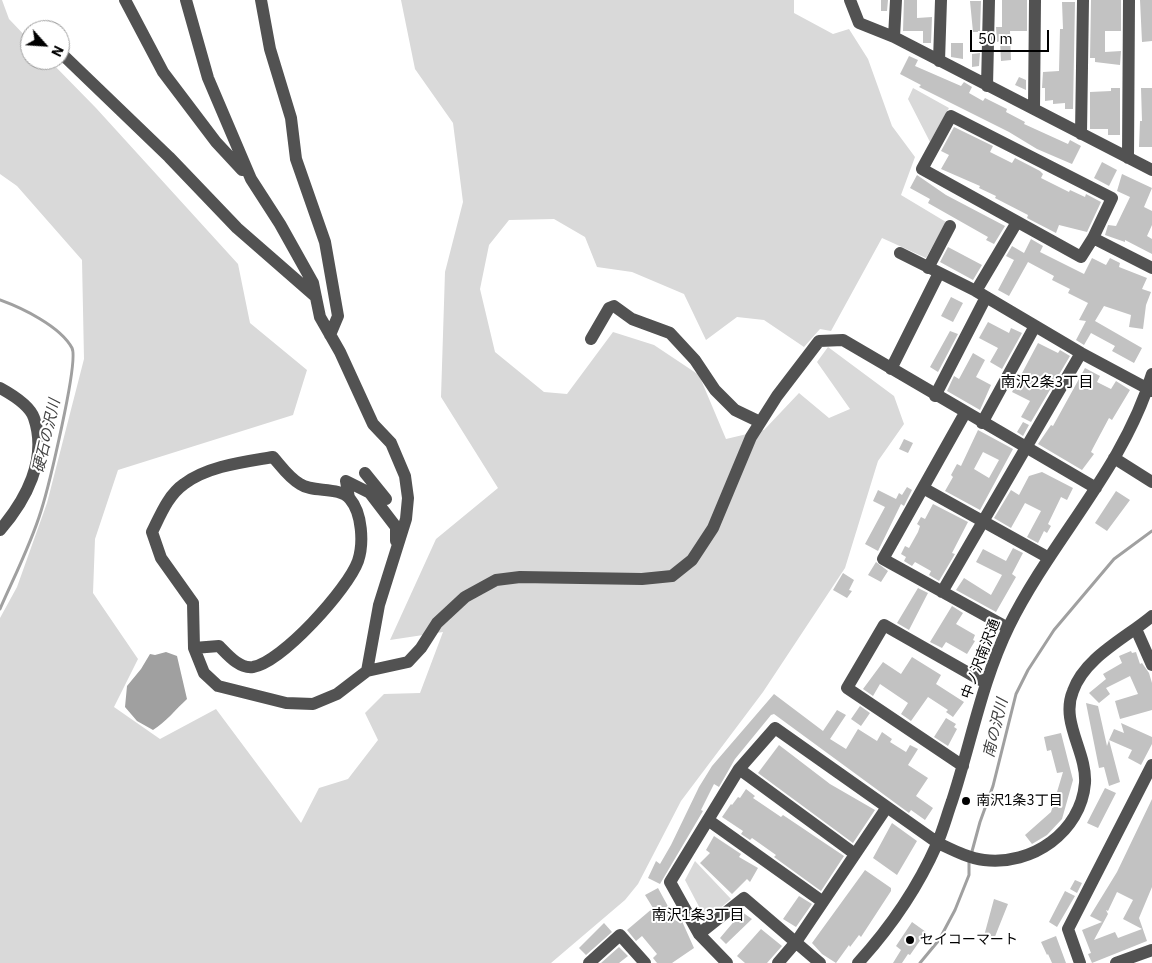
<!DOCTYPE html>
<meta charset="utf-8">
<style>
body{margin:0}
#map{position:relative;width:1152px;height:963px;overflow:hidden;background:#fff;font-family:"IBM Plex Sans",sans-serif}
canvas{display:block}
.north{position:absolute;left:20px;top:20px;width:50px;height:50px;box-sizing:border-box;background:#fff;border:1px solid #999;border-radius:50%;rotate:116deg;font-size:14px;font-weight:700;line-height:20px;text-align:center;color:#000}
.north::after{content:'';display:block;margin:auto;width:18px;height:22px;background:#000;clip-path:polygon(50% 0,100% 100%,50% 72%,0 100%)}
.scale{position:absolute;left:970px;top:30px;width:79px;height:22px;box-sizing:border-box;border:2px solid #000;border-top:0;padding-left:6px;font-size:15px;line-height:18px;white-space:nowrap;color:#000;-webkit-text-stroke:4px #fff;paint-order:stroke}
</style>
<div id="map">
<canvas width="1152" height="963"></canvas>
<div class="north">N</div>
<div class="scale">50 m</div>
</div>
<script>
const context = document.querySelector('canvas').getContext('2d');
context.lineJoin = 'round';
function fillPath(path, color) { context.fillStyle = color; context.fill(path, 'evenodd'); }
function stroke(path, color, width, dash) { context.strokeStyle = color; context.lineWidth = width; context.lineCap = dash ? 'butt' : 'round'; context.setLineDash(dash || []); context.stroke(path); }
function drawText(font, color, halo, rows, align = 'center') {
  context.font = font + ' "IBM Plex Sans","Noto Sans JP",sans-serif'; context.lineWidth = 4; context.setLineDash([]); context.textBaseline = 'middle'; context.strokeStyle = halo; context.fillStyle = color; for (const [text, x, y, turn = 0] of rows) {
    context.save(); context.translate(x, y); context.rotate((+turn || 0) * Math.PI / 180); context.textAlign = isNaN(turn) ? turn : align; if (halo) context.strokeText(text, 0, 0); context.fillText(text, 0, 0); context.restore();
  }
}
fillPath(new Path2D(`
 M0,0H2L9,19L30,41V60H49L96,108L238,264L250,323L307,370L293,415L118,470L95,539L93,593L138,659L114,707L160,739L216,709L301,823L319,788L348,779L378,740L365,713L384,694L420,693L443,632L390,640L436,539L498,488L441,397L445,272L463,202L453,123L415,69L401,0H794V13L833,34L849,29L868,59L892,126L915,157L901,195L946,222L926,258L882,238L831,331L820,329L804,347L764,320L737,317L706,340L684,294L632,272L597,267L585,237L554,219L509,220L489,245L480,289L495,352L544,392L567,394L613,332L654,345L699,375L726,439L764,430L799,393L829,418L850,409L817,362L828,347L894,396L904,424L878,461L845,568L763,692L681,801L638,884L625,900L551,963H0V618L17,587L47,503L84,359L82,260L17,186L0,174Z
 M913,88L949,108L930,142L908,99Z
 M695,861L731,899L706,920L685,880Z`), '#d9d9d9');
fillPath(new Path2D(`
 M166,652L177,656L187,699C175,710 166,722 153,730L137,721L125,707L127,686L141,669L150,654L155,655Z`), '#a0a0a0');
stroke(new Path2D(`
 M0,300C22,308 60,326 72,348C79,362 48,489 41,511C31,544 14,577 0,609
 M971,855L980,822L993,786L1016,694L1028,670L1054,630L1114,559L1152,531
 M920,963L939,940L955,910L969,875V861`), '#a0a0a0', 3);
fillPath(new Path2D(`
 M881,0H888L887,11H881Z
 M904,0H917V18L932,17L931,43H923V31H903Z
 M1002,0H1027V31H1010L1011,60L1001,61L1000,41L997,42L996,27H1002Z
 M1091,0H1121V31H1105V52L1121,51L1120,65L1095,62V58H1090Z
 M1140,0H1152V41L1142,42Z
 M970,1H981L980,32H973Z
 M1062,2H1075L1073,109H1065V103L1053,104V100L1045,101V88H1042L1043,72L1059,71L1060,29H1063Z
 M951,43H963V59L951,57Z
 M980,53L979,66L972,67V54Z
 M909,56L918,60L915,66L961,86L964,82L972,87L969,93L983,101L985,98L1007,109L1006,112L1025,122L1024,124L1068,144L1070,140L1081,146L1072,164L1037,149L1009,132L919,87L921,85L900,74Z
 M1019,77L1026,80V90L1015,85Z
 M1111,88H1120V135H1108V129H1090V92L1111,91Z
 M1141,88H1152V147H1139L1140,121H1142Z
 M954,127L993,146L990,152L1012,163L1015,158L1040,171L1043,174L1041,178L1069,192L1070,190L1085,197L1086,194L1101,202L1087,232L1059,225L1056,233L1027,218L1028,215L995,198L996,196L979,188L980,186L941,169L949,155L941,151Z
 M1102,162L1117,170L1109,186L1094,178Z
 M1122,174L1152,188L1144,207L1152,211V225L1147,236L1152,239V254L1125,240V242L1105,235L1108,225L1116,226L1130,197L1117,191Z
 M917,175L946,195L1005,226L994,244L986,240L988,237L928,203L930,199L910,188Z
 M1031,239L1043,246L1040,252L1084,274L1092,258L1106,265L1110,258L1120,263L1119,267L1147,278L1142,289L1151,292L1146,305L1143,329L1129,327L1131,315L1104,306L1095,321L1142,348L1134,363L1112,351L1115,346L1091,333L1084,345L1076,340L1086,321L1079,320L1088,303L1068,293L1070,289L1052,280L1054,276L1028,262L1009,296L998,290L1014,260L1006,256L1012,246L1024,253Z
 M948,247L982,265L973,280L940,262Z
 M951,297L963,303L953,322L941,316Z
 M988,322L1009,333L1011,328L1022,333L1002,369L990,362L998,348L979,338Z
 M950,331L958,334L938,372L930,367Z
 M1038,343L1058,353L1060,350L1070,356L1031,422L1021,417L1030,401L1012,392Z
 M973,353L985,360L976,377L991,385L980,410L947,391L954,376L959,379Z
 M1085,368L1100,376L1097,382L1111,389L1116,381L1130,390L1112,420L1109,418L1093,448L1091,452L1094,454L1082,470L1038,444L1051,425L1053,426Z
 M1023,422L1029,425L1023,436L1017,432Z
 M978,430L1013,449L980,510L945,491L953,477L951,475L957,464L961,466ZM983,452L999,460L989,478L974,469Z
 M904,439L913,443L908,453L899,449Z
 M1042,472L1073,488L1067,500L1061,497L1048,524L1051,526L1047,533L1044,531L1038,543L1027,537L1041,511L1025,503L1011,528L994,518L1011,490L1019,495L1029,476Z
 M907,487L912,490L904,506L901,504L878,551L865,544L885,507L873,501L878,490L896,499L899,493L902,495Z
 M1116,491L1130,500L1107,531L1095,523Z
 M933,504L968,522L952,553L955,554L939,581L929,575L931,571L915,562L912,566L904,561L906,557L901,554L905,546L909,548L918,532L920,526L917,524L921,517L925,519Z
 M1013,548L1023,553L1012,574L1016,577L996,612L956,590L964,578L991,595L1002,575L976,562L983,549L1006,561Z
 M876,562L888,571L881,582L868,575Z
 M843,573L854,580L849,590L852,591L847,598L833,590Z
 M918,588L928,593L909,630L897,623Z
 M952,606L963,613L956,624L975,635L973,640L975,641L967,654L946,642L942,648L930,642Z
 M1131,651L1132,653L1136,652L1140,664L1142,663L1149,673L1152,683V710L1120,719L1115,701L1138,694L1130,676L1106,688L1110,694L1099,703L1089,693L1106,679L1103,674L1122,663L1119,656Z
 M912,657L941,675L936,684L964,702L953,717L946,712L948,710L928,697L911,721L901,714L908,703L880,684L873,696L863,689L883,662L901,674Z
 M774,694L823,731L837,710L846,715L830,739L846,749L858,729L877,741L882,732L892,739L890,742L906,752L910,745L918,749L908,765L928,778L916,796L933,808L925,820L911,810L909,813L774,714L771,715L735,759L719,787L714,784L701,810L703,811L660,884L648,878L656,861L660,864L671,845L699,787L712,766Z
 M1086,703L1098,706L1107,746L1109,740L1120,782L1109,786L1104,767L1099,768Z
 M860,706L870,713L861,726L851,719Z
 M946,718L956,724L954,727L957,729L948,746L934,737Z
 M1121,723L1152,737V744L1141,765L1128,758L1132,750L1109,740L1114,729L1124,733Z
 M1061,733L1073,780L1062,819L1047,835L1032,844L1025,835L1051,812L1063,772L1057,773L1051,750L1047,751L1044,737Z
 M779,745L830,784L875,810L853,843L758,773Z
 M1105,788L1116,793L1098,828L1087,823Z
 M746,789L755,796L753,798L781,817L783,815L844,856L821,891L774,857L776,855L752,838L750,840L741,834L743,831L722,817L731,804L732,805L738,797L740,798Z
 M1152,799V887L1139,918L1147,941L1092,963L1088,954L1091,953L1082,930L1102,922L1090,916L1117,872ZM1117,892L1133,900L1123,919L1142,929L1118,938L1115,932L1094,940L1108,914L1106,910L1108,911Z
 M892,823L917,841L897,875L873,858Z
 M714,836L741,854L739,857L758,868L750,882L747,879L732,894L700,863L710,853L706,850Z
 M865,870L891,888V891L861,937L859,935L850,947L849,945L836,963L822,954L812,943Z
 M1075,880L1082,883L1077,893L1070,889Z
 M658,888L676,921L681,919L694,948L672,963H657L653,958L657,954L642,936L636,941L627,930L653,908L645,895Z
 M1065,891L1075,896L1057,927L1049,922Z
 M799,896L812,904L796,927L783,919Z
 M994,899L1008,904L994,939L984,936Z
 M742,912L752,919L726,944L720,938Z
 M912,922L926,932L910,955L908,954L902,963H893L901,950L896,946Z
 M604,923L612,932L586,955L579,948Z
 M761,929L782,946L767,963H745L737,956Z
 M1056,936L1066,963H1052L1048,954L1047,955L1041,942Z
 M619,947L628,956L619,963H601Z`), '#c2c2c2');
stroke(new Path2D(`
 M125,0L163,72L216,142L242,170
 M186,0L208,78L251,179L280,224L313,283L320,317L340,352L373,424L391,443L405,476L408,498L406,519L379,605L367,671
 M261,0L270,49L291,118L296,159L325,242L338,316L330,335
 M850,0L859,23L894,37
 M896,0L894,37L1152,170
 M63,55L169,157L237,228L316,297
 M939,61L941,0
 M987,86L989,0
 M1034,109L1035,0
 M951,116L1112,198L1093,238L1081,257L922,169Z
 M1081,134L1083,0
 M1128,158L1129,0
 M1093,238L1152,268
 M900,253L976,291L1081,353L1152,391
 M928,268L950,226
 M976,291L1017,222
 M591,339L609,308L614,306L632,319L670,333L695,360L715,390L735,410L760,422
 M891,369L939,273
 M0,388C11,394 30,406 34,418C48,459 26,500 0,530
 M935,396L986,297
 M965,413L883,559L1008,628
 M982,423L1035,326
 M1114,458L1152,482
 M365,473L386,499
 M923,488L1049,558
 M349,498L346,481L370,493L396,527V541
 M942,592L1081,353
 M1136,629L1152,665
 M194,648L219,646C227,654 239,669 253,667C282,662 348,589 358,561C364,543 362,513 350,499C339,486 313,493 300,484C289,478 281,466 273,457C244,462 208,466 184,484C168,495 160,516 152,532L161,558L193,603L194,648L204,673L218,686L286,703L313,704L337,694L367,671L408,662L421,648L437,623L465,597L496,580L520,577L642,579L672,576L692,560L713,528L751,437L777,396L819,341L843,340L1096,488
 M963,766L847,688L884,625L986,683
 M739,769L855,854
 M708,820L823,902
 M699,934L744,898L820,963
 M589,963L620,935L645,963
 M727,963L699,934L670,882L739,769L775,728L938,843C953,850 968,858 984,860C1032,866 1081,832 1085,783C1087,752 1060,722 1073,691C1085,657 1126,638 1152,616
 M778,963L796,942L887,807
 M858,963C890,928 918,887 937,844C943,830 947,815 952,801C971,743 982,681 1009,626C1052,539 1124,468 1152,374
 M1080,963L1068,929L1152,765
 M1116,963L1152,950`), '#525252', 12);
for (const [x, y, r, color] of [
 [966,801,5,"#000"],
 [910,940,5,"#000"]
]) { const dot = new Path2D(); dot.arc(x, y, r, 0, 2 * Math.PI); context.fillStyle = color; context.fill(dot); stroke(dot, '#fff', 2); }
drawText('14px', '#000', '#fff', [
 ["中ノ沢南沢通",981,659,-69]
]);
drawText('14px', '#000', '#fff', [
 ["南沢1条3丁目",976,801],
 ["セイコーマート",920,940]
], 'left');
drawText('15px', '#000', '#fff', [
 ["南沢2条3丁目",1047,383],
 ["南沢1条3丁目",698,916]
]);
drawText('italic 15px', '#414141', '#fff', [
 ["硬石の沢川",47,436,-77],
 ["南の沢川",996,728,-76]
]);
</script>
